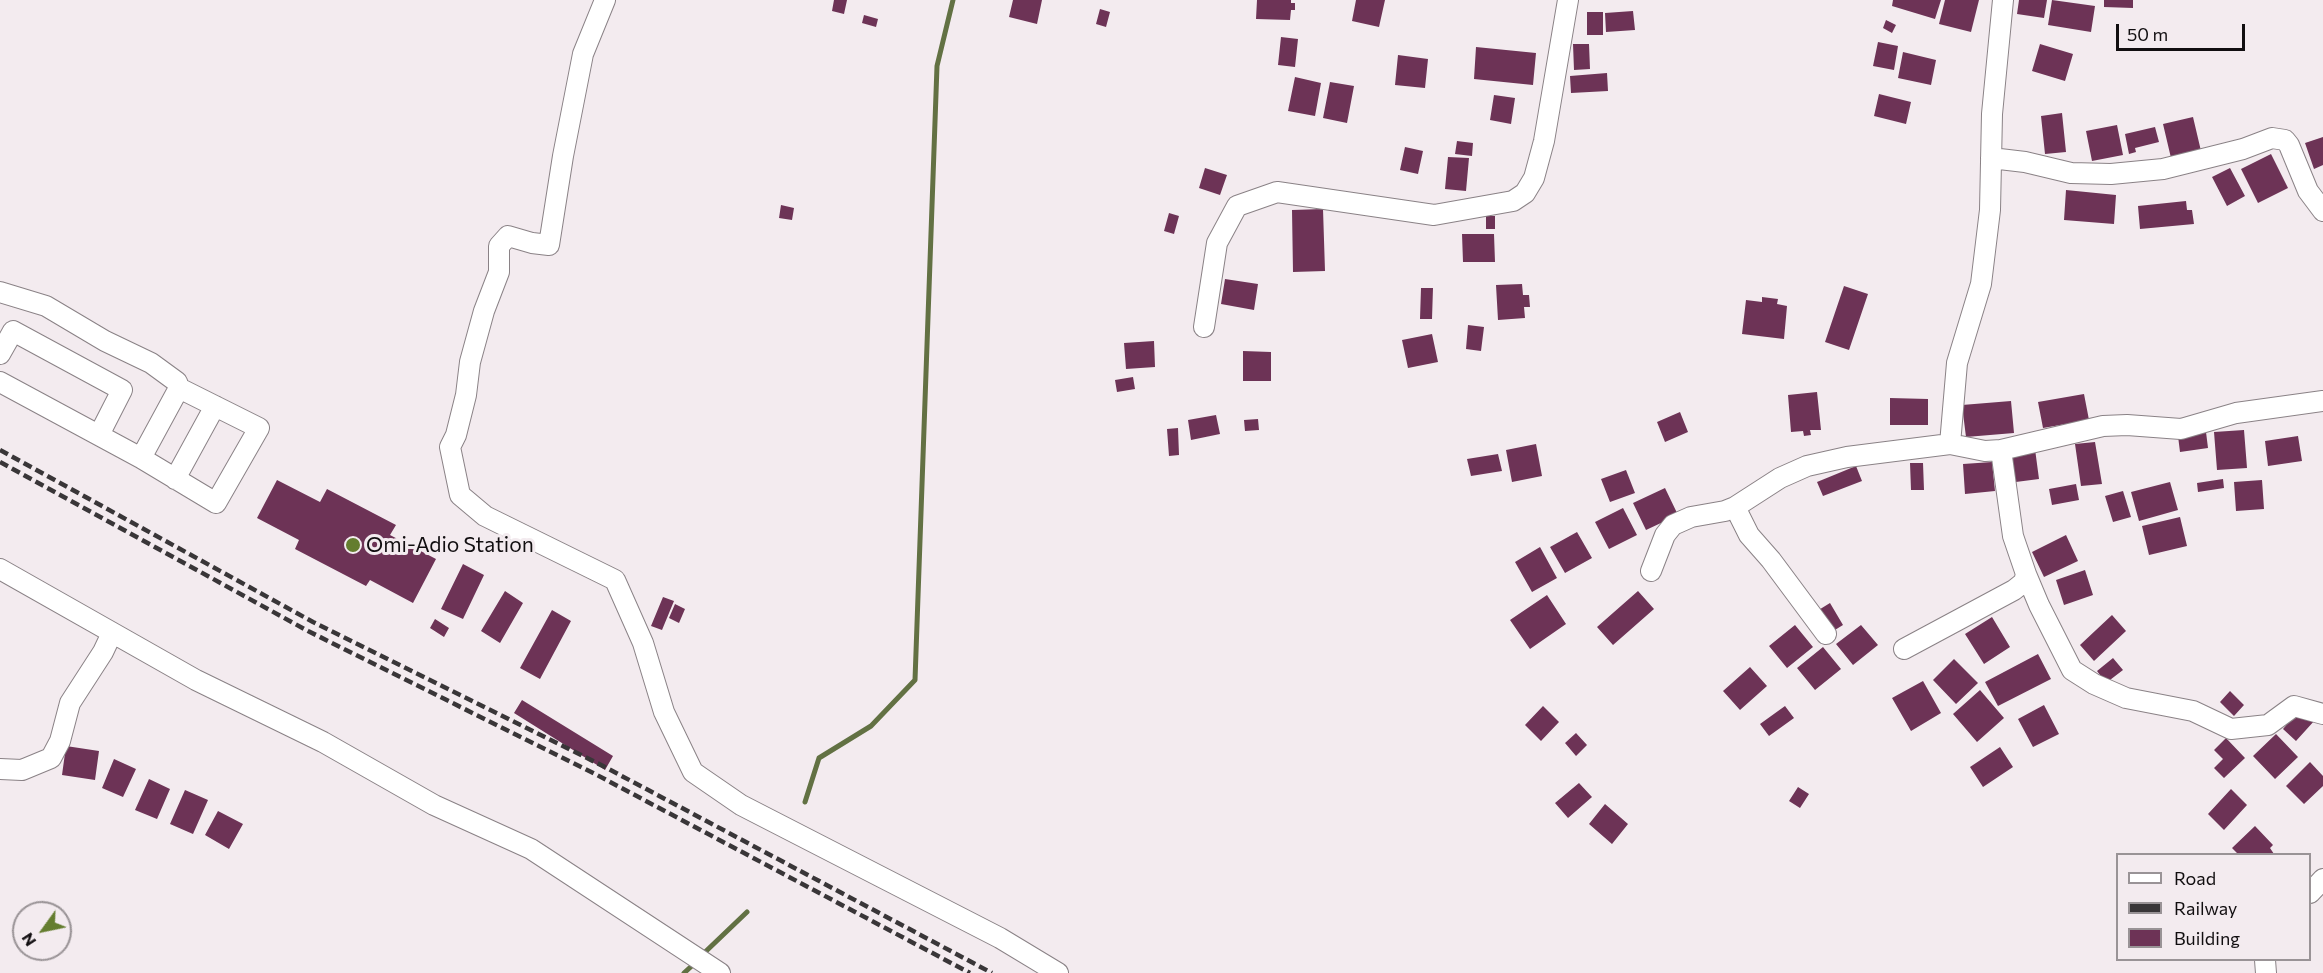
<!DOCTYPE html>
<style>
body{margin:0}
#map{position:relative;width:2323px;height:973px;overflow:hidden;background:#f3ebef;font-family:Commissioner,sans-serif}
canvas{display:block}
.legend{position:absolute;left:2116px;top:853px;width:195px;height:108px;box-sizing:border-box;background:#f3ebef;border:2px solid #999396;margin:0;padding:8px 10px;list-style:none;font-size:18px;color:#110e10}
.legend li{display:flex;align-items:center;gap:12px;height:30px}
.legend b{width:30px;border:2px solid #999396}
.north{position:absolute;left:12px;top:901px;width:60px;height:60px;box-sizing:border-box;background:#f3ebef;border:2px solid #999396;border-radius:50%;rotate:237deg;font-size:16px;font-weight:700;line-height:24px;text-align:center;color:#110e10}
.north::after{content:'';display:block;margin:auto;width:21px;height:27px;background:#647d2f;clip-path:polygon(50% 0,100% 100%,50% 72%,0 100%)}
.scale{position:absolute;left:2116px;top:24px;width:129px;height:27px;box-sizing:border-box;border:3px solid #110e10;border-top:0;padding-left:8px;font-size:18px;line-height:21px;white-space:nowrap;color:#110e10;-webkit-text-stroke:4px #f3ebef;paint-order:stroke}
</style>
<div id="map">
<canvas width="2323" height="973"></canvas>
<ul class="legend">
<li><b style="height:8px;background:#fff"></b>Road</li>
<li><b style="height:8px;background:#393638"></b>Railway</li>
<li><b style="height:16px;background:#6d3356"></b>Building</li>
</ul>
<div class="north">N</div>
<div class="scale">50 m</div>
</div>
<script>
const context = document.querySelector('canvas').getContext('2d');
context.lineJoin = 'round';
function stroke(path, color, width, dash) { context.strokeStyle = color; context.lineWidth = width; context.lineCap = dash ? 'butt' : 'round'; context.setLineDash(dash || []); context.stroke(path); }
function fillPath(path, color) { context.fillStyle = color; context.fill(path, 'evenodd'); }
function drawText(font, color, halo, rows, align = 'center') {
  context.font = font + ' Commissioner,sans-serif'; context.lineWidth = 6; context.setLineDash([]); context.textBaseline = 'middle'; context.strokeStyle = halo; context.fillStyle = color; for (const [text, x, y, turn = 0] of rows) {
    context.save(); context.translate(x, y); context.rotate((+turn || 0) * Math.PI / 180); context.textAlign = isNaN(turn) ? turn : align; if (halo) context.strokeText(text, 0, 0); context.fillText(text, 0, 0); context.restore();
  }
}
stroke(new Path2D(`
 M805,802L819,758L871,726L915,680L937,66L953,0
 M702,955L747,912
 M684,973L696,962`), '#627143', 5);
fillPath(new Path2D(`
 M834,0H847L844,14L832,11Z
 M1013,0H1042L1037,24L1009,17Z
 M1257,0H1291V3H1295V10H1291L1290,20L1256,19Z
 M1356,0H1385L1379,27L1352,21Z
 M1893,0H1941L1935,19L1892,6Z
 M1945,0H1979L1971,32L1939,24Z
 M2019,0H2047L2044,18L2017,14Z
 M2052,0L2095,6L2091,32L2048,25Z
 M2104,0H2133V8L2104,7Z
 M1100,9L1110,12L1106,27L1096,24Z
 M1633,11L1635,30L1606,32L1605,13Z
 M1587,12H1603V35H1587Z
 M864,15L878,19L876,27L862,23Z
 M1886,20L1896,25L1892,33L1883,28Z
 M1281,37L1298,39L1295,67L1278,65Z
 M1878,42L1898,46L1894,70L1873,66Z
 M1573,44H1589L1590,69L1574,70Z
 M2040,44L2073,54L2065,81L2032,71Z
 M1476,47L1536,53L1533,85L1474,79Z
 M1903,52L1936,60L1931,85L1898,78Z
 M1398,55L1428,59L1425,88L1395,85Z
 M1607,73L1608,91L1571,93L1570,76Z
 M1295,77L1321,83L1315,116L1288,111Z
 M1330,82L1354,86L1347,123L1323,118Z
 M1879,94L1911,102L1906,124L1874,116Z
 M1494,95L1515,98L1511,124L1490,120Z
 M2062,113L2066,152L2045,154L2041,116Z
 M2193,117L2201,151L2171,158L2163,124Z
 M2117,125L2123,155L2092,161L2086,131Z
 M2155,127L2159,142L2135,148L2136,152L2129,154L2125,134Z
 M2323,137V165L2314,169L2305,143Z
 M1457,141L1473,143L1472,156L1455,154Z
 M1405,147L1423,151L1418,174L1400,170Z
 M2271,154L2288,188L2258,203L2241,169Z
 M1448,157L1469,158L1466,191L1445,189Z
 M1205,168L1227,175L1220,195L1199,188Z
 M2230,168L2245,196L2227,206L2212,177Z
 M2066,190L2116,195L2114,224L2064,220Z
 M2186,201L2187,210H2192L2194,224L2140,229L2138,206Z
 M781,205L794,208L792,220L779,218Z
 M1323,209L1325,271L1293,272L1292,210Z
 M1169,213L1179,216L1174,234L1164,231Z
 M1486,216H1495V229H1486Z
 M1462,234H1494L1495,262H1463Z
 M1225,279L1258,284L1254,310L1221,304Z
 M1522,284L1523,295H1529L1530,307H1524L1525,318L1498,320L1496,285Z
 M1844,286L1868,294L1849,350L1825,342Z
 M1421,288H1433L1432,319H1420Z
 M1762,297L1778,299L1777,304L1787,306L1784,339L1742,334L1746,300L1762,302Z
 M1468,325L1484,327L1481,351L1466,349Z
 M1432,334L1438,362L1408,368L1402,340Z
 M1154,341L1155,367L1126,369L1124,343Z
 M1243,351L1271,352V381H1243Z
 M1133,377L1135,389L1117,392L1115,380Z
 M1817,392L1821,430H1810L1811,435L1804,436L1803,431L1791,432L1788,395Z
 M2084,394L2089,420L2043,428L2038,402Z
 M1890,398L1928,399V425H1890Z
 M2011,401L2014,433L1966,437L1962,405Z
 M1680,412L1688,432L1665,442L1657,422Z
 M1216,415L1220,434L1191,440L1188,420Z
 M1258,419L1259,430L1245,431L1244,420Z
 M1178,428L1179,455L1169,456L1167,429Z
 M2244,430L2247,468L2217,470L2214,432Z
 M2206,432L2208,448L2180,452L2178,436Z
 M2298,436L2302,461L2268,466L2265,441Z
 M2095,442L2102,484L2081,486L2075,444Z
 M1536,444L1542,476L1512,482L1506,450Z
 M2035,449L2039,479L2008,483L2003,453Z
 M1498,454L1502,471L1471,476L1467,459Z
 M1992,462L1995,491L1965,494L1963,464Z
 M1910,463H1923L1924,490H1911Z
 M1856,466L1862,481L1823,496L1817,482Z
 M1626,470L1635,493L1610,502L1601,479Z
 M2223,479L2224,488L2198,492L2197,483Z
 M277,480L320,502L327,489L396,525L390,535L436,559L413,603L370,580L366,586L295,549L299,540L257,518Z
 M2262,480L2264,509L2236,511L2234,482Z
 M2170,482L2178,510L2139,521L2131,492Z
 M2076,484L2079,500L2052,505L2049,489Z
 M1665,488L1678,515L1646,530L1633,503Z
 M2123,491L2131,517L2113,522L2105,496Z
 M1623,508L1637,535L1609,549L1595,522Z
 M2180,517L2187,546L2149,555L2142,526Z
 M1577,532L1592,558L1565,573L1550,547Z
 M2066,535L2078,561L2044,577L2032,552Z
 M1540,547L1557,578L1532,592L1515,562Z
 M463,564L484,575L463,619L441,609Z
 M2085,570L2093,595L2064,605L2056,580Z
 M505,591L523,603L500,643L481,631Z
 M1638,591L1654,609L1613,645L1597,627Z
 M1547,595L1566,624L1530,649L1510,620Z
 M663,597L674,601L662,630L651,626Z
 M1830,603L1843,625L1830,633L1817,611Z
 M675,604L685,609L679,623L669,618Z
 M552,610L571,621L540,679L520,668Z
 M2112,615L2126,631L2094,661L2080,645Z
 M1992,617L2010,647L1984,664L1965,634Z
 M435,619L449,628L444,637L430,628Z
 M1795,625L1813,647L1787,668L1769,646Z
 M1861,625L1878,645L1853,665L1836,644Z
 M1823,647L1841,669L1815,690L1797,668Z
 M2038,654L2051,679L1998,706L1985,682Z
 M2113,658L2123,670L2106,683L2097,671Z
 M1954,659L1978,683L1956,704L1933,680Z
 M1750,667L1767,686L1740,710L1723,691Z
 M1923,681L1941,713L1911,731L1892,698Z
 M1980,690L2004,718L1977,742L1953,714Z
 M2230,691L2244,705L2234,716L2220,702Z
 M522,700L613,756L605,770L514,713Z
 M2044,705L2059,734L2033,747L2018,719Z
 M1543,706L1559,722L1541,741L1525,725Z
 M1785,706L1794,718L1769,736L1760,724Z
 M2301,708L2315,720L2296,741L2283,729Z
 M1576,733L1587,745L1576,756L1565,743Z
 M2276,734L2298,757L2275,779L2253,756Z
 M2226,738L2245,758L2224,778L2214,768L2223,759L2214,750Z
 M66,746L99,751L95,780L62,775Z
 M2000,747L2013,767L1983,787L1970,767Z
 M114,759L136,769L123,797L102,788Z
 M2310,762L2323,776V786L2304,804L2286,786Z
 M149,779L170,789L157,819L135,810Z
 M1579,783L1592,797L1568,818L1555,803Z
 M1798,787L1809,794L1800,808L1789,801Z
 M2231,789L2247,805L2224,830L2208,814Z
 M185,790L208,800L193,834L170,824Z
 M1605,804L1628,824L1612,844L1589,824Z
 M218,811L243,824L229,849L205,835Z
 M2255,826L2273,845L2270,848L2274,854H2238L2232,848Z`), '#6d3356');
const minor = new Path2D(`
 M605,0L583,54L563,156L549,245L532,243L508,236L499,246V272L484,311L470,362L466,395L456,435L450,447L460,495L485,516L615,580L643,643L664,712L693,772L741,805L1000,938L1058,973
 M1991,158L2025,162L2071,173L2111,174L2163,169L2243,149L2272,138L2285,140L2289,145L2308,191L2323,211
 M0,292L46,306L105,341L151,363L177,382L179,388L259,428L216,503L141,458L179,388
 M1204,327L1217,243L1237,206L1277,192L1434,215L1513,201L1525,193L1534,178L1544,141L1568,0
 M0,354L13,331L122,390L99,435
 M0,382L141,458
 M1950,444L1957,363L1981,284L1990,210L1992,114L2003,0
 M175,479L215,406
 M1735,507L1749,535L1771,560L1826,634
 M0,569L196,680L323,742L434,805L531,849L720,973
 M1651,571L1665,535L1673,525L1691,517L1725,511L1735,507L1780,478L1807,466L1847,457L1950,444L1985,451L2001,450L2103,426L2127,425L2181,429L2236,413L2323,401
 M2026,574L2039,605L2072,670L2094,684L2126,698L2193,711L2231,729L2268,725L2294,706L2323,714
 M1904,649L2014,590L2024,582L2026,574L2013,536L2001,450
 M0,769L22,770L51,758L60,741L70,703L103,652L112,633
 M2310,893L2323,879
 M2265,960L2266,973`);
stroke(minor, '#8a8286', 22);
stroke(minor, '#fff', 20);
stroke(new Path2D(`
 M0,450L313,622L603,766L992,973
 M0,462L308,631L597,775L970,973`), '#393638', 4.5, [9, 4.5]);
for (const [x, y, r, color] of [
 [353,545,8,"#647d2f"]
]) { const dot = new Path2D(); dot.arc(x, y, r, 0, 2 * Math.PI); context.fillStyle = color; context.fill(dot); stroke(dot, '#f3ebef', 2); }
drawText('21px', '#110e10', '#f3ebef', [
 ["Omi-Adio Station",366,545]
], 'left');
</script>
